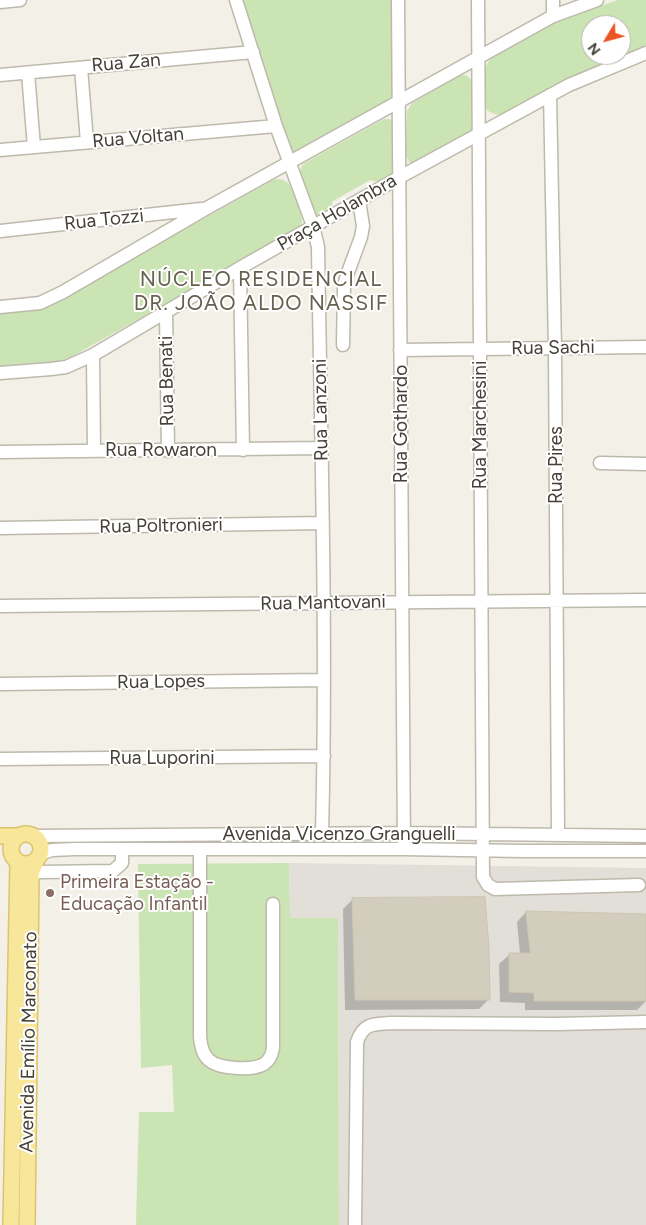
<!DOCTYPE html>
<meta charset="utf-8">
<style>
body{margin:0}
#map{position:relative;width:646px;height:1225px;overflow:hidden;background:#f3f0e8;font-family:Figtree,sans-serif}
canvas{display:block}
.north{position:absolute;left:581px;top:15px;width:50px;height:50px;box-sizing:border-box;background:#fff;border:1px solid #b5b3af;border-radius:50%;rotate:233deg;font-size:14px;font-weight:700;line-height:20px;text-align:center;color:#454137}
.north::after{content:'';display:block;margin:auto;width:18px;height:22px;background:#ec5525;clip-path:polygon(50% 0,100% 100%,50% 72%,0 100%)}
</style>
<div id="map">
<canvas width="646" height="1225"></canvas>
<div class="north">N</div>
</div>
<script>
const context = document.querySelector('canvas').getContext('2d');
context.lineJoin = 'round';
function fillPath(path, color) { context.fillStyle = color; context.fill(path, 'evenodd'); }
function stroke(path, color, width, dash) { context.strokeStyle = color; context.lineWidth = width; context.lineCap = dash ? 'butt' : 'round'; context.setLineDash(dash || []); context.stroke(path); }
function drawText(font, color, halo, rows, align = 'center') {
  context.font = font + ' Figtree,sans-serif'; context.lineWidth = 4; context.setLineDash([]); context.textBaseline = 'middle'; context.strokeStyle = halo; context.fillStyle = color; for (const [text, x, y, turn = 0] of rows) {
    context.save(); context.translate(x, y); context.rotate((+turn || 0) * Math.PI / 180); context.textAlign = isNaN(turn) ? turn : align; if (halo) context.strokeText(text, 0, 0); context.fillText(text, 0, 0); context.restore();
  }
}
fillPath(new Path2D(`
 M289,863L646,868V1225H339L338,918H290Z`), '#e2dfd9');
fillPath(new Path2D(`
 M240,0H392L394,97L291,156Z
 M618,0H646V48L500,116L488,111L484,105V70L490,59L552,23ZM591,25H621V55H591Z
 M461,75H466L473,81V131L414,164L409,162L406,155L407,111L412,103Z
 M384,119H389L393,121L394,126L393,173L390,178L382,183L370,180L333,201L330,211L322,216H317L314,212C309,198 295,177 303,164Z
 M279,179C283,180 287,181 290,185C293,191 302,215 302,221C302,225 299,228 295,231L71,357L52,364L0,368V312L48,306L273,180Z
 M289,863L290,918H338L339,1225H136L139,1112H174L172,1065L141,1068L138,864Z`), '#cae4b3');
fillPath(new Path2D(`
 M353,899L489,999L479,1009L345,1010L343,909Z
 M526,912L646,915V1001L637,1010H525V1003L500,1002L499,964L509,955L520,954L517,922Z`), '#0003');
const building = new Path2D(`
 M485,897L489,948L490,1000H355L352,898Z
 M526,911L646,914V1001H534V993L509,992V953H530Z`);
fillPath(building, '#d3cdbe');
stroke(building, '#cec5b1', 1);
const minor = new Path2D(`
 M236,0L276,126L313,226L318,247C321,442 327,638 322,833
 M398,0L404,849
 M478,0L483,877L488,885L495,889L639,885
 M553,0V16
 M0,2L20,0
 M81,68L87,142
 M28,73L34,147
 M0,75L253,52
 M550,95L555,349L558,835
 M0,150L276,126
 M0,231L201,209
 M240,268L243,450
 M0,307L40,303L63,292L207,208L553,16L597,0
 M166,312L168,451
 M343,345L344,286L347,275L361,237L363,226L359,200
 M400,350L646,347
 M93,355L94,451
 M0,373L51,369L66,367L93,355L240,268L400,177L569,85L646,53
 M0,452L321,448
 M600,463L646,464
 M0,528L323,523
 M0,606L646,600
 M0,684L323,680
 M0,759L324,756
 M32,836L404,833L646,836
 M200,849V1037C201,1045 202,1053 208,1059C217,1069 252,1071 264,1064C270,1060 272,1055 273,1048V904
 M40,854L52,850L75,849H404L522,851H646
 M31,873L41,872L113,871L122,863V849
 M355,1225L357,1042C363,1023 374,1024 391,1023L557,1024L646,1022`);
const major = new Path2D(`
 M11 849a15 15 0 1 1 30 0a15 15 0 1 1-30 0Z
 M0,836H18
 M11,1225L18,862
 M27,1225L31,873L36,861`);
stroke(minor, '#bdb9ab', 15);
stroke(major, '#dcc46c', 18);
stroke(minor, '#fff', 12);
stroke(major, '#f8e69b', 15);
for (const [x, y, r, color] of [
 [50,893,5,"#8d6e63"]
]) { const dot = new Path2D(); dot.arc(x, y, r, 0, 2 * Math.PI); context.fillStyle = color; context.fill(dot); stroke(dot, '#fff', 2); }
drawText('19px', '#454137', '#fff', [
 ["Rua Zan",126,63,-5],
 ["Rua Voltan",138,138,-5],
 ["Praça Holambra",337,213,-30],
 ["Rua Tozzi",104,220,-6],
 ["Rua Sachi",553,348,-1],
 ["Rua Benati",167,381,-91],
 ["Rua Lanzoni",321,410,-91],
 ["Rua Gothardo",401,424,-90],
 ["Rua Marchesini",480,425,-90],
 ["Rua Rowaron",161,450],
 ["Rua Pires",556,465,-90],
 ["Rua Poltronieri",161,526,-1],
 ["Rua Mantovani",323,603,-1],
 ["Rua Lopes",161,682,-1],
 ["Rua Luporini",162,758],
 ["Avenida Vicenzo Granguelli",339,834],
 ["Avenida Emílio Marconato",29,1042,-89]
]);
drawText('19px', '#785e54', '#fff', [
 ["Primeira Estação -",60,882],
 ["Educação Infantil",60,904]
], 'left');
context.letterSpacing = '1px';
drawText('21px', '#67604f', '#fff', [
 ["NÚCLEO RESIDENCIAL",261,280],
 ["DR. JOÃO ALDO NASSIF",261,304]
]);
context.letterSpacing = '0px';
</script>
